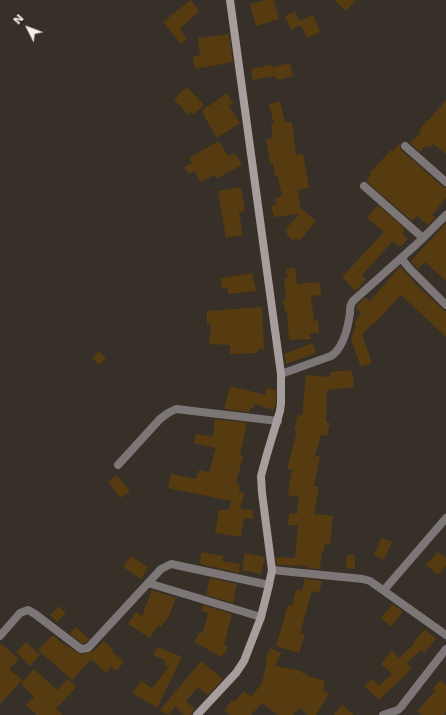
<!DOCTYPE html>
<style>
body{margin:0}
#map{position:relative;width:446px;height:715px;overflow:hidden;background:#373028;font-family:"DejaVu Sans",sans-serif}
canvas{display:block}
.north{position:absolute;left:8px;top:8px;width:40px;height:40px;-webkit-text-stroke:3px #2c261e;paint-order:stroke;rotate:312deg;font-size:11px;font-weight:700;line-height:16px;text-align:center;color:#f2eee8}
.north::after{content:'';display:block;margin:auto;width:14px;height:18px;background:#f2eee8;clip-path:polygon(50% 0,100% 100%,50% 72%,0 100%)}
</style>
<div id="map">
<canvas width="446" height="715"></canvas>
<div class="north">N</div>
</div>
<script>
const context = document.querySelector('canvas').getContext('2d');
context.lineJoin = 'round';
function fillPath(path, color) { context.fillStyle = color; context.fill(path, 'evenodd'); }
function stroke(path, color, width, dash) { context.strokeStyle = color; context.lineWidth = width; context.lineCap = dash ? 'butt' : 'round'; context.setLineDash(dash || []); context.stroke(path); }
fillPath(new Path2D(`
 M191,0L199,11L180,29L187,39L181,44L163,22Z
 M265,0H274L279,19L256,26L250,4Z
 M334,0H356L346,11Z
 M295,11L299,21L313,15L320,32L307,38L301,25L291,30L285,16Z
 M229,34L233,62L195,69L193,56L200,55L198,38Z
 M290,63L293,76L277,80L275,76L253,80L251,69L272,65V67Z
 M187,87L204,105L194,114L191,112L188,115L174,99Z
 M227,93L233,103L229,106L240,123L217,138L204,116L203,110Z
 M446,100V154L433,144L429,148L426,146L420,152L410,143L421,132L419,130L428,120V121Z
 M280,101L285,122H292L296,155L303,154L309,188L298,190L301,210L302,209L316,221L299,241L295,238L293,240L286,235L288,232L285,230L299,214L274,217L271,205H276L275,198L282,196L278,176H275L273,163L270,164L266,139L273,138L271,124H274L269,104Z
 M219,141L228,156L235,153L242,165L216,179L215,175L200,182L195,171L188,174L184,167L192,163L189,158Z
 M400,143V147L401,150L442,186L446,188V198L432,215L436,218L428,225L417,216L412,221L366,181L371,175L369,174L391,150L393,151Z
 M241,187L245,211L239,212L243,235L226,238L218,191Z
 M378,205L405,229L402,233L408,239L400,247L393,241L362,275L366,280L355,291L342,277L384,232L367,218Z
 M446,223V281L425,262L418,269L411,261Z
 M400,267L414,281L413,282L446,312V337L401,295L373,325L372,324L362,334L372,363L361,367L351,339L356,325L354,323L361,313L356,307L365,297L370,301Z
 M295,268L297,284L320,282L321,295L311,296L314,321L318,320L319,333L309,334L311,339L289,340L287,311L285,312L283,300L286,299L284,278H287L286,269Z
 M252,273L256,291L228,294V288L222,289L221,278Z
 M262,307L264,349H258V353L230,354V345L209,344L211,324L207,325V311Z
 M313,343L316,353L286,364L284,354Z
 M99,351L106,358L99,365L92,358Z
 M352,370L354,387L327,390L326,422L330,423L327,436L321,435L315,456H320L314,486L319,487L314,514L333,516L330,545L324,544V551H322L320,569L307,568V566L277,565L276,557L295,558L298,525H288L289,513L297,514L299,497L288,495L292,469H287L297,431L294,430L298,414L302,416L306,375L330,377V372Z
 M230,386L265,395L267,388L276,390V403L273,410L254,404L253,409L250,408L249,412L224,409Z
 M215,419L247,423L240,455L243,456L236,484L240,485L239,492L244,493L240,509L253,510V519L244,518L241,537L215,533L219,510H229L231,501L168,488L171,474L196,479L199,470L209,472L216,448L194,443L196,434L213,437Z
 M117,475L130,491L120,498L108,482Z
 M382,538L392,542L384,560L374,555Z
 M201,552L223,556L222,561L240,564L239,573L200,564Z
 M438,552L446,558V566L438,575L426,565Z
 M245,553L265,557L261,574L242,570Z
 M347,555H355V569L346,568Z
 M131,556L148,567L141,579L123,567Z
 M210,578L237,584L233,603L206,595Z
 M305,579L322,581L319,593L312,591L300,633L305,634L299,653L276,646L288,605L292,606L296,589L302,591Z
 M152,590L176,598L169,616L161,627L158,625L150,638L128,624L136,612L142,616Z
 M393,604L403,612L391,627L381,618Z
 M203,605L232,614L224,645L228,647L222,657L194,642L200,632L203,633L208,613L201,611Z
 M59,606L66,613L57,622L50,615Z
 M76,627L89,639L85,643H82L70,634Z
 M425,629L436,639L424,653L421,650L406,664L411,668L404,678L403,677L379,700L364,686L372,679L379,686L392,674L381,664L392,651L399,658L414,644L413,643Z
 M53,635L62,643L80,654L92,652L104,641L113,649L112,651L124,662L116,671L111,667L106,673L91,659L72,680L38,650Z
 M26,642L40,655L30,666L16,652Z
 M0,643L19,659L9,669L22,680L0,704Z
 M158,647L182,657L157,708L133,693L141,681L152,688L169,667L164,665L166,661L153,655Z
 M270,648L281,653L275,666L302,671V673L308,674L307,676L325,681L323,690L329,694L316,715H308L299,708L293,715H278L262,703L251,715H230L224,710L232,700L234,702L244,691L251,697L262,683L267,662L265,661Z
 M201,661L223,679L208,695L198,687L186,701L195,709L191,715H184L175,706L169,715L160,710Z
 M34,669L57,690L68,679L76,687L56,709L63,715H37L26,705L34,697L21,683Z
 M440,680L446,685V712L444,715H422L417,711L435,691L433,689Z
 M342,705L354,715H334Z`), '#563b10');
stroke(new Path2D(`
 M405,146L446,182
 M364,186L423,238
 M401,258L410,269L446,305
 M281,374L331,356C344,348 348,327 350,313C350,307 350,305 353,301L419,242L446,215
 M118,465L160,419L168,413L176,409L278,421
 M272,570L363,579L370,581L446,635
 M148,583L261,617
 M384,590L446,518
 M0,636L20,613L28,610L35,614L81,649L88,648L161,569L171,564L269,585
 M383,715L398,710L401,707L446,649`), '#7d7676', 8);
stroke(new Path2D(`
 M197,715L236,673L244,661L261,617L269,585L272,570L262,493L261,476L267,454L280,411L281,403V374L230,0`), '#a79d9d', 8);
</script>
